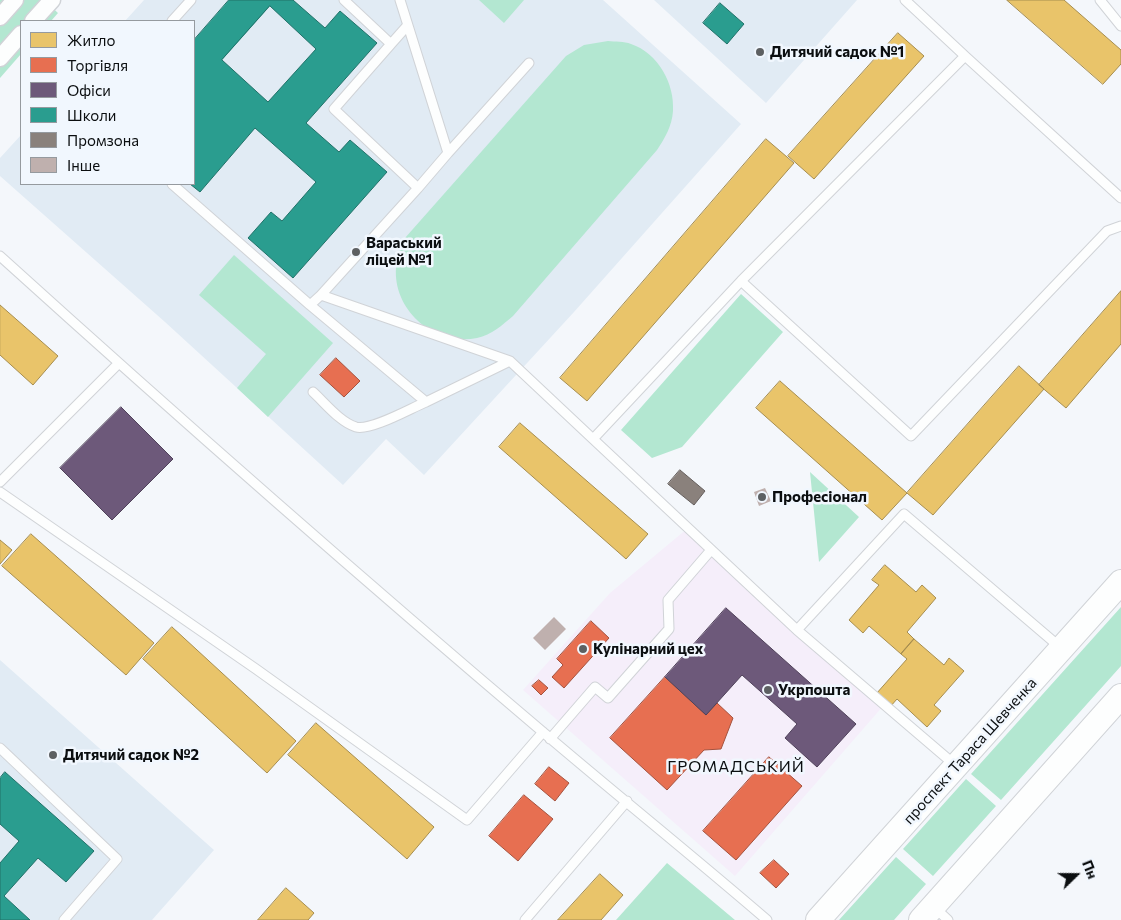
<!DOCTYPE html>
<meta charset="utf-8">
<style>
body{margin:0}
#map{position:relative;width:1121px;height:920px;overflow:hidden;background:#f4f7fb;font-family:Commissioner,sans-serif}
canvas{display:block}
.legend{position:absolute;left:20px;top:20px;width:175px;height:165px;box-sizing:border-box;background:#f1f7fe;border:1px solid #959a9f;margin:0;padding:6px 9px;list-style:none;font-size:15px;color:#0b0e10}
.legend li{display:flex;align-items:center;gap:10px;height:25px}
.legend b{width:25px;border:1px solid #959a9f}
.north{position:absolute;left:1051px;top:850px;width:50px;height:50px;-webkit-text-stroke:4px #f1f7fe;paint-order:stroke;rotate:68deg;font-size:14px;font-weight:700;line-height:20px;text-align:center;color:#0b0e10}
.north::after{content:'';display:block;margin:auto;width:18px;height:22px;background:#0b0e10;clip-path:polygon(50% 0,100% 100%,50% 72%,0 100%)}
</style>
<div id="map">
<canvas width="1121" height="920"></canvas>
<ul class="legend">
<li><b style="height:14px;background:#e9c46a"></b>Житло</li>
<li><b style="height:14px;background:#e76f51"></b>Торгівля</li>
<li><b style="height:14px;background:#6d597a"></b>Офіси</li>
<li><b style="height:14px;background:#2a9d8f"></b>Школи</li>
<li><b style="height:14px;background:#8a817c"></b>Промзона</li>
<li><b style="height:14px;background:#bfb0ae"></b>Інше</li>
</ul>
<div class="north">Пн</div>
</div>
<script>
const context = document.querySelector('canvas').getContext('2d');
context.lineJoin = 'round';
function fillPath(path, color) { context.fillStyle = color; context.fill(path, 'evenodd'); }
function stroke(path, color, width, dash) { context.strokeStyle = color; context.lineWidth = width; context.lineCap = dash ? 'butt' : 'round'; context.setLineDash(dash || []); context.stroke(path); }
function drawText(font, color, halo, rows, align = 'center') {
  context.font = font + ' Commissioner,sans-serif'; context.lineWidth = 5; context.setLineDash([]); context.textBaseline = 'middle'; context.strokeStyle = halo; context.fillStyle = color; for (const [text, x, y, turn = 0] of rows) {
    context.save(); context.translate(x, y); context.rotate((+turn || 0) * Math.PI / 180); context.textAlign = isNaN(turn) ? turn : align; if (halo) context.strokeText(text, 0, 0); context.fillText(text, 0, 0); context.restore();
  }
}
fillPath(new Path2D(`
 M688,528L884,705L735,876L523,690L610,593Z`), '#f5eefa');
fillPath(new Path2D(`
 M144,0H603L741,124L574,312L424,475L386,439L343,485L165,322L0,176V158L21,135V184H194V21H125Z
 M654,0H857L766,103Z
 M0,660L214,850L152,920H0Z`), '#e1ebf4');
fillPath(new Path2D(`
 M0,0H44L58,13L51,21H21V54L0,78Z
 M479,0H524L504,23Z
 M608,41C615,42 624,41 631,44C658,53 675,84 673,111C672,126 665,138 657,150L513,316C502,325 492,335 477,338C432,347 388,306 397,260C398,252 402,245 405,238L566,56L584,45Z
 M234,255L333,343L268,417L237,388L266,354L199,295Z
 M741,294L783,332L682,447L652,458L621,430Z
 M810,472L859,517L819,562Z
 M1121,607V666L1001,800L971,774Z
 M966,779L996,806L933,876L903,849Z
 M896,857L926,884L894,920H839Z
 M667,863L735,920H616Z`), '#b3e7d1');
const homes = new Path2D(`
 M1007,0H1064L1121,50V64L1103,84Z
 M898,33L924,56L814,179L788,156Z
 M766,139L794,163L587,401L560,378Z
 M1121,291V344L1066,408L1039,385Z
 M0,305L58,356L33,385L0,355Z
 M1019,366L1044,389L933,515L907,493Z
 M780,381L907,493L882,520L756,408Z
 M520,423L648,534L626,559L499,447Z
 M31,534L154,643L126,675L2,566Z
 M0,540L12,550L0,564Z
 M885,565L916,592L922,585L936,598L907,632L914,639L901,654L869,626L863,633L849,620L879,585L872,580Z
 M172,627L296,741L267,773L143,659Z
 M914,639L944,665L949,658L964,671L934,705L941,711L927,727L897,699L890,707L876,694L907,659L901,654Z
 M316,723L434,827L407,859L288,755Z
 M600,874L623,895L601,920H558Z
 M286,888L314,913L308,920H258Z`);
fillPath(homes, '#e9c46a');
stroke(homes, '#a68d4f', 1);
const shops = new Path2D(`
 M336,358L360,381L344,397L320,375Z
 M591,621L609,638L564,688L552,677L563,665L557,659Z
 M665,677L706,715L717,703L733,718L721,749L704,750L667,790L610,738Z
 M539,680L548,688L541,695L532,686Z
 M769,757L802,786L736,860L703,831Z
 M549,767L569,783L555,801L535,784Z
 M524,795L553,819L518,861L489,836Z
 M774,860L789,874L776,888L760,873Z`);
fillPath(shops, '#e76f51');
stroke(shops, '#a5523e', 1);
const offices = new Path2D(`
 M121,407L173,459L112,520L60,468Z
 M726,608L856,724L817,767L785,738L797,724L742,675L706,715L665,677Z`);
fillPath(offices, '#6d597a');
stroke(offices, '#50425a', 1);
const schools = new Path2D(`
 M229,0H293L325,28L340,11L377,43L306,123L339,152L350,140L387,172L293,278L248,238L271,212L282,221L316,182L255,128L200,192L190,184H194V40ZM270,6L316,49L268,102L222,60Z
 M720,3L744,24L727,44L703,23Z
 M5,772L94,851L66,882L38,858L4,896L30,920H0V863L19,841L0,824V778Z`);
fillPath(schools, '#2a9d8f');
stroke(schools, '#217269', 1);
const industry = new Path2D(`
 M680,470L705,491L694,505L668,484Z`);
fillPath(industry, '#8a817c');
stroke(industry, '#645e5c', 1);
fillPath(new Path2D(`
 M765,488L771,501L759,506L754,492Z
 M554,617L566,629L545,650L533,638Z`), '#bfb0ae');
const lane = new Path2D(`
 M400,0L448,153L418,188
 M905,0L965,56
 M1100,0L1121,26
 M172,21L191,0
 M391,44L407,26
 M448,153L529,63
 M172,184L310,305L321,295L418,188L334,109L391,44L344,0
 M0,256C179,418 360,577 544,733C618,796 694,857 767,920
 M741,281L965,56L1121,198
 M321,295L510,361L593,439
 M310,305L426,402L510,361
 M313,392C326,404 340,422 356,427C371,431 411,408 426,402
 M0,482L119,363
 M0,492L256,669L467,820L543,732
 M797,630L904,514L1061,648
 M550,739L595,687L608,698L669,629L668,600L711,550
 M0,748L117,859L64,920
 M955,765L797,630L593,439L741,281L911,436L1107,231L1121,226
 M933,906L948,920
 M525,920L627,801`);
const street = new Path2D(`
 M0,17L15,0
 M33,21L52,0
 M0,58L21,34`);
const secondary = new Path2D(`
 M818,920L1121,582
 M921,920L1121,696`);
stroke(lane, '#d0d3d7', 11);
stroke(street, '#d0d3d7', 19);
stroke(secondary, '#d0d3d7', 26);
stroke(lane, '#fdfefe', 9);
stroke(street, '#fdfefe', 16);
stroke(secondary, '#fdfefe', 24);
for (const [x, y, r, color] of [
 [760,52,5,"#5d6062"],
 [356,252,5,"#5d6062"],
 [762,497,5,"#5d6062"],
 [583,649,5,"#5d6062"],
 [768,690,5,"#5d6062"],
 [53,755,5,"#5d6062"]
]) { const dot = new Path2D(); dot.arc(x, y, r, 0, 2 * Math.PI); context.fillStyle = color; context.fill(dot); stroke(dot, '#f1f7fe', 2); }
drawText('bold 15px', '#0b0e10', '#f1f7fe', [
 ["Дитячий садок №1",770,52],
 ["Вараський",366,243],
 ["ліцей №1",366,260],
 ["Професіонал",772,497],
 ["Кулінарний цех",593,649],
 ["Укрпошта",778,690],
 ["Дитячий садок №2",63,755]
], 'left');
drawText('15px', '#0b0e10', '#f1f7fe', [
 ["проспект Тараса Шевченка",970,751,-48]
]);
context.letterSpacing = '1px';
drawText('16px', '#0b0e10', '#f1f7fe', [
 ["ГРОМАДСЬКИЙ",736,767]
]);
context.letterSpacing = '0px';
</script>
